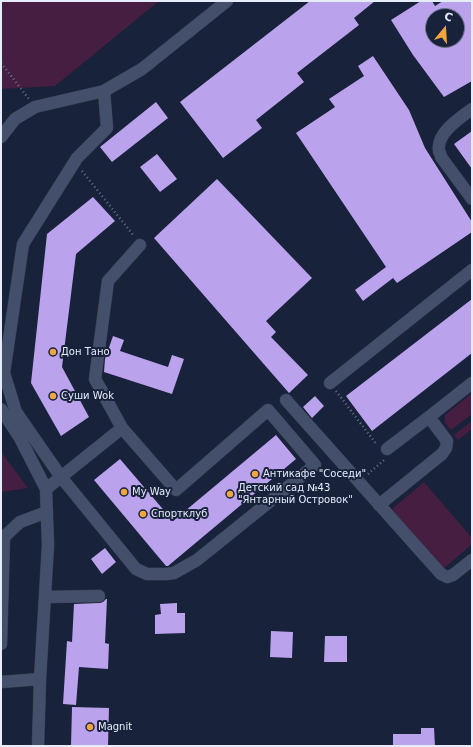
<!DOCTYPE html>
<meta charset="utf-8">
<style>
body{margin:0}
#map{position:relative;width:473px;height:747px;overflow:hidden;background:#18223a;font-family:"DejaVu Sans",sans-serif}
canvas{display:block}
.frame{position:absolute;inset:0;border:2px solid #e5edfd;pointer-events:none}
.north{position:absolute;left:425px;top:8px;width:40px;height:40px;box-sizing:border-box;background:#18223a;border:1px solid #6a7388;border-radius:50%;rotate:18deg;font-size:11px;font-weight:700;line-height:16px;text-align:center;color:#e5edfd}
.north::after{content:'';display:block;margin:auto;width:14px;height:18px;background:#f0a63f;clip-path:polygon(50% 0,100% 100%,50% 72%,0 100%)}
</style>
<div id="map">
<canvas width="473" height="747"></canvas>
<div class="frame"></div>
<div class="north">С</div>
</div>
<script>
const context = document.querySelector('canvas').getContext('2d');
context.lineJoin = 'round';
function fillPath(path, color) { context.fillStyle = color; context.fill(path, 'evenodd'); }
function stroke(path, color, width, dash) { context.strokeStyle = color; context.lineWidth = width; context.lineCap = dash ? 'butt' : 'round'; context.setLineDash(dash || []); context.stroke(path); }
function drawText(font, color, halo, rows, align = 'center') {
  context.font = font + ' "DejaVu Sans",sans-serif'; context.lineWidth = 4; context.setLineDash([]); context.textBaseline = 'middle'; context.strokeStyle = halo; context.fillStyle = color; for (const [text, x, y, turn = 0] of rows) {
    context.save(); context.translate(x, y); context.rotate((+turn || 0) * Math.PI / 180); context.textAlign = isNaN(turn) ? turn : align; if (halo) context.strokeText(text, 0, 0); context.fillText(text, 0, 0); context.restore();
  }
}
fillPath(new Path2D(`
 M1,1H159L55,86L1,89Z
 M472,393V414L451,430C447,425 443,422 445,415Z
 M472,421V429L458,440L454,435Z
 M1,452L28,488L1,492Z
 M424,482L472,538V544L443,569L392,509Z`), '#461e41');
fillPath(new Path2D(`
 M310,1H375L354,18L359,25L297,73L304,82L256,120L262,128L223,158L180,102Z
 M421,1H432L435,6L443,1H472V81L444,97L413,55L391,20ZM433,16H457V40H433Z
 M373,56L409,110L425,148L472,222V232L397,283L393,278L363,301L355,290L386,267L296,133L335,107L329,99L364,76L358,66Z
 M156,102L168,118L112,162L100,147Z
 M472,131V169L454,144Z
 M157,154L177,179L160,192L140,167Z
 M217,179L312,278L266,321L276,332L271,337L308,375L289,393L154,238Z
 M93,197L115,221L76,254L62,367L89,417L61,436L31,383L47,234Z
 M472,299V353L372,431L346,396Z
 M113,336L124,340L120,351L168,367L172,355L184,359L172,394L104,372L105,359Z
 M315,396L324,406L312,418L303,407Z
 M276,435L296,459L168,566H166L94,480L120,459L173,521Z
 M105,548L116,562L102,574L91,559Z
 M106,599H107L105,643L109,644L108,669L79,667L76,705L63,704L67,641L72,642L74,604L100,603L103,602Z
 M177,603V613H185V633L155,634V615L161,614L160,604Z
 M271,631L293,632L292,658L270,657Z
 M325,636H347V662H324Z
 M72,707L109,708L108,746H71Z
 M421,728H434L435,746H393V734H421Z`), '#bba2ed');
const minor = new Path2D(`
 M104,91L107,128L77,158L23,244L4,373L16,412L61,477L136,569L147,574H167L174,573L197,560L315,465L268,410L176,490L122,428L95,379L108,281L140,245
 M472,109C460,118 436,133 439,151C440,153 441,155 441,157L472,199
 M1,137L15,119L35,107L104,91L142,69L227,1
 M330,383L472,270
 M286,400L441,574L447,577L453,575L472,560
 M1,409L20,438L46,489L48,545L40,679L38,746
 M387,449L429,417
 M46,489L122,428
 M379,505L442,454L446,448L447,441L429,417L472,383
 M45,597L99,596
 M1,644L4,537L20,522L47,512
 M1,682L40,679`);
stroke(minor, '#363d51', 13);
stroke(new Path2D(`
 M1,63L29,99
 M82,171L134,236
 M336,391L377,445
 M368,474L384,460`), '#687286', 2.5, [1, 3]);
stroke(minor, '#44506b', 12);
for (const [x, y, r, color] of [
 [53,352,4,"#f0a63f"],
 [53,396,4,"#f0a63f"],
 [255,474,4,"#f0a63f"],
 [124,492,4,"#f0a63f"],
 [230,494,4,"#f0a63f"],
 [143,514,4,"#f0a63f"],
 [90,727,4,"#f0a63f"]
]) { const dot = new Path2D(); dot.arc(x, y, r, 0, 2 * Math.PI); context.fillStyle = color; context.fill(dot); stroke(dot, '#18223a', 1.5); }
drawText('10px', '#e5edfd', '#18223a', [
 ["Дон Тано",61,352],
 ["Суши Wok",61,396],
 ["Антикафе \"Соседи\"",263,474],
 ["Детский сад №43",238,488],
 ["\"Янтарный Островок\"",238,500],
 ["My Way",132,492],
 ["Спортклуб",151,514],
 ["Magnit",98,727]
], 'left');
</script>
